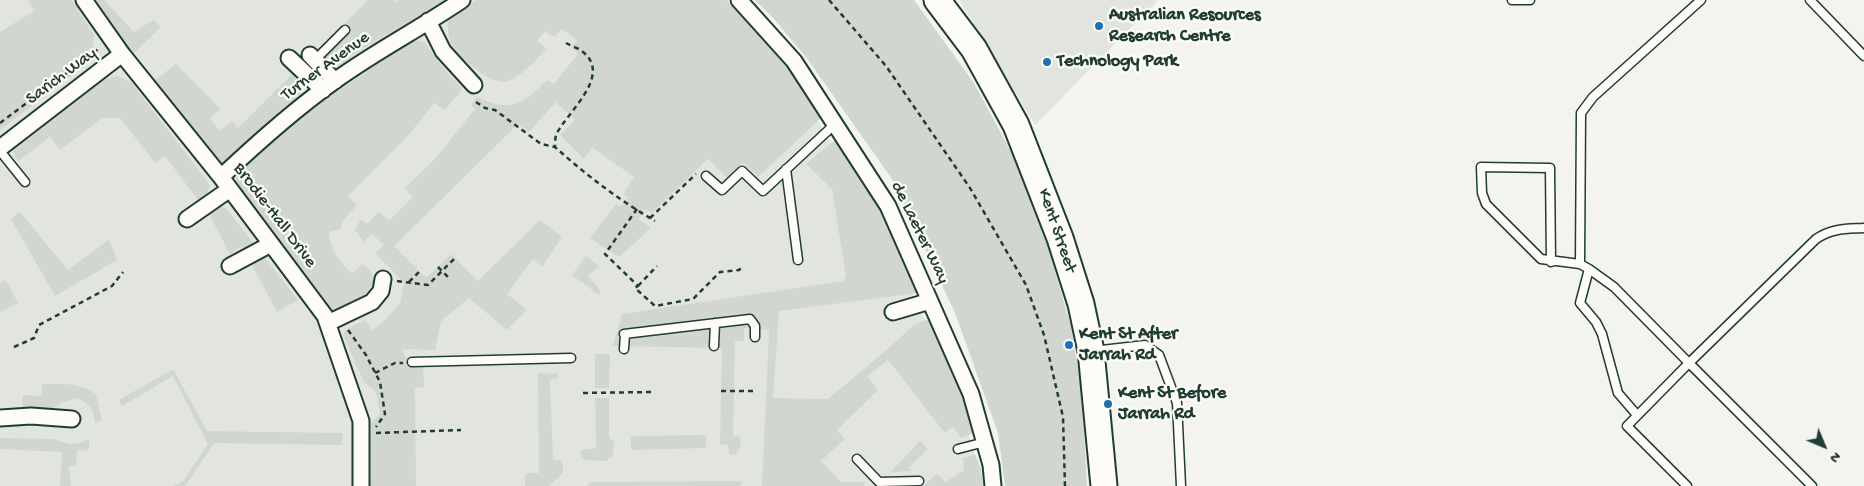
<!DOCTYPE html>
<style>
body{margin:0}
#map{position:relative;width:1864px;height:486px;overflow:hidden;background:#f4f4ef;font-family:"Gochi Hand",sans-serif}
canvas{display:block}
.north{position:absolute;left:1799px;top:421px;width:50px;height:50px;-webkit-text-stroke:4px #fdfcf7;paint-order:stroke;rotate:135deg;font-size:14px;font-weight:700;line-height:20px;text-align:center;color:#1f3d34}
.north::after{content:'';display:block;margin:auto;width:18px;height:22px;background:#1f3d34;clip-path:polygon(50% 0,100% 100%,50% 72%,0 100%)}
</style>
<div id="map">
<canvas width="1864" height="486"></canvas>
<div class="north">N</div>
</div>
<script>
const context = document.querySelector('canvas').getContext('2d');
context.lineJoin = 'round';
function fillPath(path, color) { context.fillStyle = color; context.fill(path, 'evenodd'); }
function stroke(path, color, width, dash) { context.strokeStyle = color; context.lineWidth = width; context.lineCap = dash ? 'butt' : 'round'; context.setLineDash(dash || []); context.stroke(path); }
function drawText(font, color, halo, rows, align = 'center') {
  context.font = font + ' "Gochi Hand",sans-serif'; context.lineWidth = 4.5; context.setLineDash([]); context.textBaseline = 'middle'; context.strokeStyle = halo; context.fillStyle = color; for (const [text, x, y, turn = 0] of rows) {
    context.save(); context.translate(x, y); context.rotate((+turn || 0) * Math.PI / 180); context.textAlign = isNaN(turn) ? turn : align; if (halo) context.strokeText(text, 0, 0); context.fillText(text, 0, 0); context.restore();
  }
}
fillPath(new Path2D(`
 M0,0H721L784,69L877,212L959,399L978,467L980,486H0Z
 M959,0H1158L1035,125Z`), '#e2e5df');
fillPath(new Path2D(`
 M28,0H72L94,35L91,61L0,130V32L34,11Z
 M95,0H104L134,32L153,20L161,27L133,54Z
 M368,0H394L397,2L399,0H447L367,46L336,67L331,68L320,59L350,31L344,24Z
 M476,0H727L786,65L822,117L758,177L743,162L727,178L708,159L652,213L645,209L638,219L651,228L619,257L590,238L616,204L621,206L628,197L623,194L634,177L592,147L584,159L560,135L575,120L556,102L529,132L518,124L394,246L426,278L451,254L478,281L540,220L562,237L542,267L533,259L507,294L527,310L507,330L469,298L441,321L435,350L403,349L404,356L423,364L424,387L415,388L416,486H370L371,424L380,414L376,392L364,382L343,335L347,329L365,320L372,331L387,318L400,303L404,283L375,253L384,245L372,234L364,242L355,230L361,219L367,224L379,212L389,221L413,197L405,188L436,158L475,109L471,105L477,97C511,113 522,105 547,80L554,84L578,54L571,48L577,40L562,29L555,36H552L545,31L537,41L546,48C539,59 517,80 504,82C488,83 458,56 451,43C448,36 447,28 448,20Z
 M755,0H914L974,83L1017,163L1048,248L1071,326L1082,393L1087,486H1005L998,433L955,313L892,179L806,57L774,19Z
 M413,40L424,42L445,70L461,87V91L445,110L434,103L407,137L348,196L357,205L342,222L340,230L329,232C331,252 339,260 352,274L362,264L370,270L375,281L365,295L334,311L237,186V177L263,146L329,97Z
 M176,64L221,109L210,118L220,131L232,121L238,128L293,73L304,83L302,94L220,165L156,86L155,80Z
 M117,76L132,83L210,185L208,193L198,200L165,156L155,163L120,118H102L60,150L50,137L18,161L13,151L14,145L100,80Z
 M838,138L880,203L919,293L779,311L773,398L828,399L883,353L914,325L928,319L962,392L974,433L961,438L953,427L945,433L888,360L867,376L878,390L837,430L845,439L821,461L841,482H865L864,486H762L769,330L744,328V341H735L733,436L741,437L740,448L736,454L729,455L728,445L720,444L722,348L613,346L622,314L843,281L846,276L832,189L806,164Z
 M217,206L226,208L298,300L277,312L242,246L230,254L209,214Z
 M20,212L68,270L109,240L117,260L55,296L11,219Z
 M586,256L599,266L588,276L601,291L599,295L572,275Z
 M6,280L18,303L0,312V283Z
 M595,354H610L609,388H595Z
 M173,369L207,431L343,433L342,445L214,443L185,486H174L183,481L208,444L173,376L122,406L119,400Z
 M538,373L558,374V378L550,379L553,460H561L563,464V473L549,486H525V473H539Z
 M42,384C62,384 80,382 96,394L102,421L95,423C93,408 90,405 77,398L63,402L45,413L22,412L23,395L41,396Z
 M595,398H609V437L614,442L613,456L606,461L584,460L580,456L581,450L596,448Z
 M706,435V448L631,450V436Z
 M0,438L53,439L69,444L81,443L89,438V450L77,451L76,466H69L71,486H60L62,452L0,449Z
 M920,441L928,449L909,467L912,471L891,472Z
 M975,454L981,469L983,486H923L937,474L946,482L964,470L963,458Z
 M741,481V486H587L591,482H603Z`), '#d1d6d1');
const service = new Path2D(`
 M1512,0H1530
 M1810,0L1864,56
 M315,60L345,30
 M0,151L25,182
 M786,169L798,260
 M706,176L722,190L742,171L763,191L835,124
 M1551,262L1550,168L1481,167L1482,193L1486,204L1541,259L1580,264
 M1589,269L1580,303L1596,322L1602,334L1618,393L1637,415
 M624,334L750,319L755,326V337
 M714,346L715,323
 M624,349L625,334
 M1093,351L1145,345L1159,355L1177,403L1181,486
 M412,362L571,358
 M958,449L985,442
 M857,459L879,482L919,481
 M1687,486L1627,426L1689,363L1614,287L1589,269L1580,264L1581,113L1593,97L1701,0
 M1812,486L1689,363L1816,239C1832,228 1846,229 1864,228`);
const minor = new Path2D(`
 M84,0L122,54L221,177L325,316L361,421V486
 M739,0L794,61L888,206L971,394L991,465L993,486
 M428,21L443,51L474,85
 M310,55L335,81
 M289,58L323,90
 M0,148L122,54
 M221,177C257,143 295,109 336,80C376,51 421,28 462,0
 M187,219L230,189
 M230,266L271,244
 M893,312L930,301
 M328,323L372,302L381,291L383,279
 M0,418L31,416L72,419`);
const primary = new Path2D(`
 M937,0L974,49L1016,125L1060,238L1081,304L1091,351L1104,486`);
stroke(service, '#1f3d34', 11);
stroke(minor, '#1f3d34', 19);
stroke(primary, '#1f3d34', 29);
stroke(new Path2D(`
 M829,0L886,66L970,188L1026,285L1044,335L1063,417L1065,486
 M566,43C571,46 579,48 583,52C613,76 566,113 556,135C555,139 555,143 555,147C586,175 619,200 655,221
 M476,102L485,108L495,110L541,144L555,147
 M0,123L100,48
 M637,209L605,254L638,286L635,288L655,306L693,299L720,272L739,270L743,266
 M650,218L696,174
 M438,267L450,279
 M397,281L428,285L456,257
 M409,282L420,271
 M638,286L657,266
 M348,330L366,355L380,382L385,414L376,427
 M14,347L34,338L39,325L112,286L123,272
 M375,373L395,363H403
 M721,391H754
 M583,393L651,392
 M376,433L461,430`), '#1f3d34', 2.5, [5, 4]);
stroke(service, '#fdfcf7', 8);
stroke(minor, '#fdfcf7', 15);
stroke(primary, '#fdfcf7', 25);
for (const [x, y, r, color] of [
 [1099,26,5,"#1f6fb2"],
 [1047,62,5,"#1f6fb2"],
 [1069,345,5,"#1f6fb2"],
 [1108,404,5,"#1f6fb2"]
]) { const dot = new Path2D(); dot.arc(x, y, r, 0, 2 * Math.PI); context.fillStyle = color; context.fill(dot); stroke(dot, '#fdfcf7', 2); }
drawText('bold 18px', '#1f3d34', '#fdfcf7', [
 ["Australian Resources",1109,16],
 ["Research Centre",1109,37],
 ["Technology Park",1057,62],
 ["Kent St After",1079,335],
 ["Jarrah Rd",1079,356],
 ["Kent St Before",1118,394],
 ["Jarrah Rd",1118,415]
], 'left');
drawText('18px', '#1f3d34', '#fdfcf7', [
 ["Turner Avenue",326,67,-36],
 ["Sarich Way",62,77,-37],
 ["Brodie-Hall Drive",274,216,53],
 ["Kent Street",1056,231,71],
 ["de Laeter Way",919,233,64]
]);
</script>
